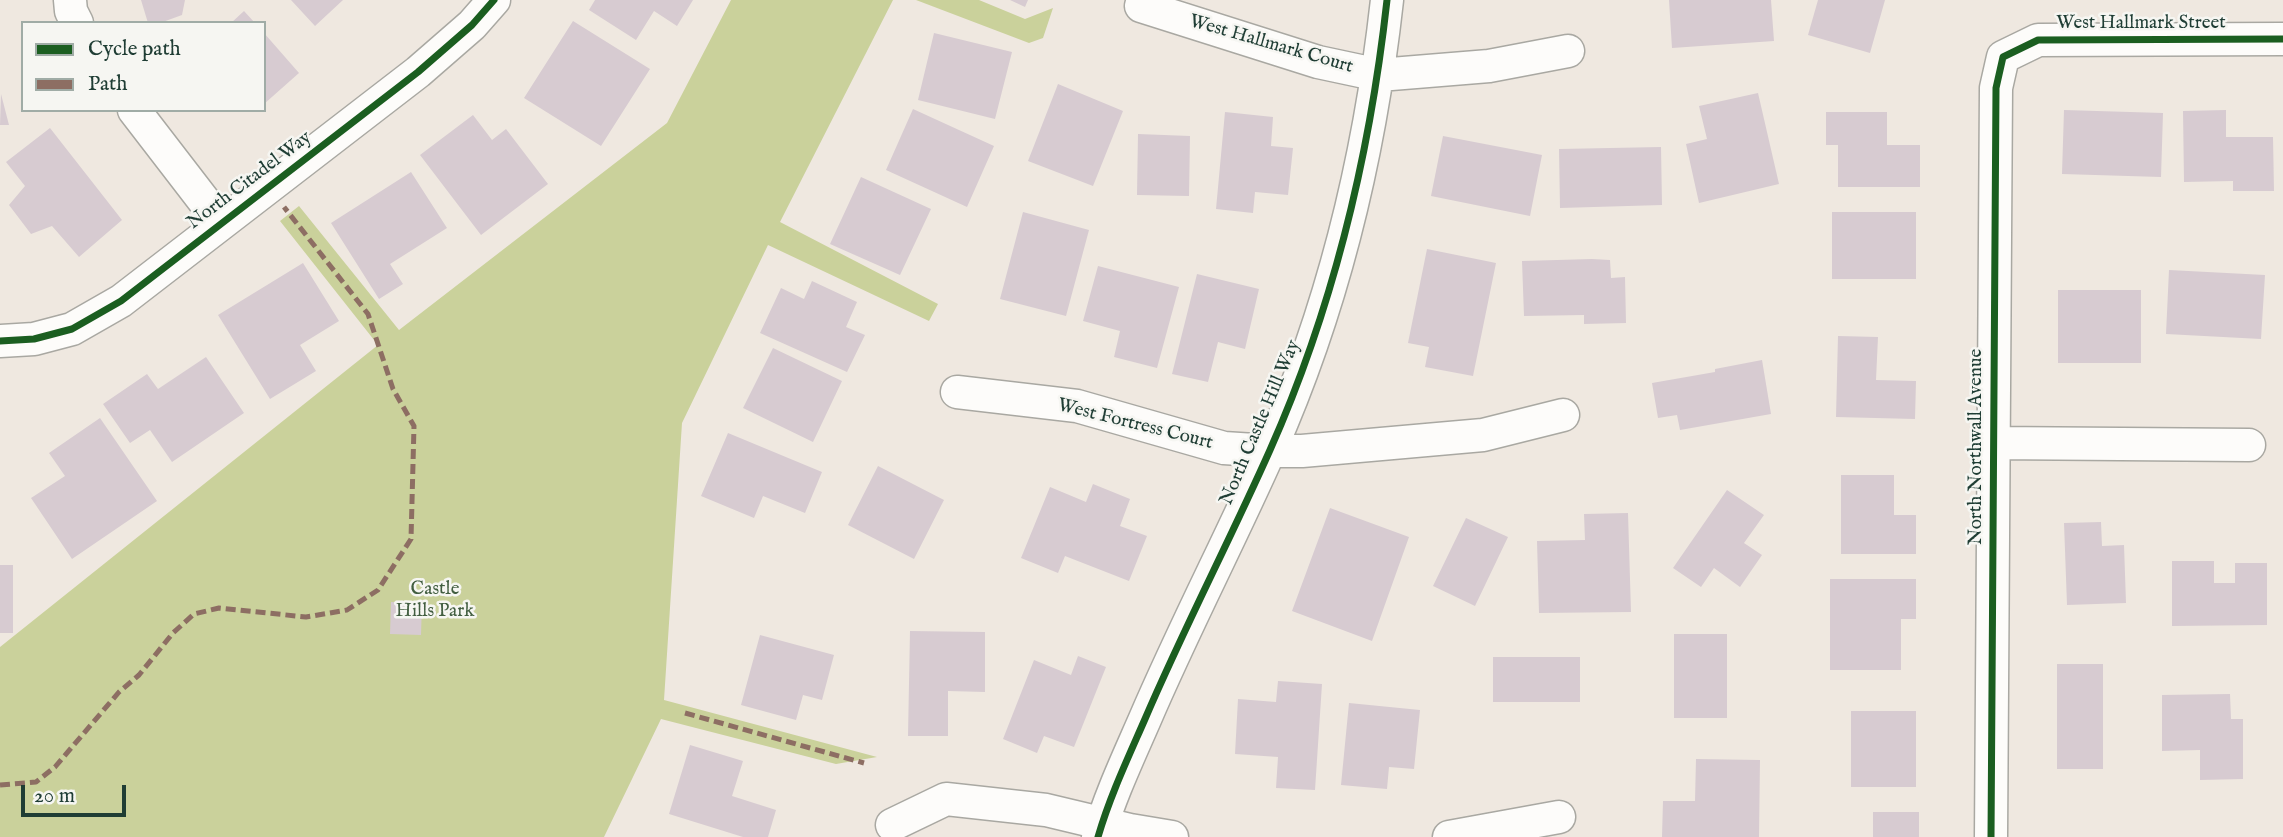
<!DOCTYPE html>
<style>
body{margin:0}
#map{position:relative;width:2283px;height:837px;overflow:hidden;background:#efe8e0;font-family:"IM FELL English",serif}
canvas{display:block}
.legend{position:absolute;left:21px;top:21px;width:245px;height:91px;box-sizing:border-box;background:#f6f6f2;border:2px solid #a0aca6;margin:0;padding:9px 12px;list-style:none;font-size:21px;color:#1f3d34}
.legend li{display:flex;align-items:center;gap:14px;height:35px}
.legend b{width:35px;border:2px solid #a0aca6}
.scale{position:absolute;left:21px;top:785px;width:105px;height:32px;box-sizing:border-box;border:4px solid #1f3d34;border-top:0;padding-left:9px;font-size:21px;line-height:24px;white-space:nowrap;color:#1f3d34;-webkit-text-stroke:5px #f6f6f2;paint-order:stroke}
</style>
<div id="map">
<canvas width="2283" height="837"></canvas>
<ul class="legend">
<li><b style="height:9px;background:#1b5e20"></b>Cycle path</li>
<li><b style="height:9px;background:#8d6e63"></b>Path</li>
</ul>
<div class="scale">20 m</div>
</div>
<script>
const context = document.querySelector('canvas').getContext('2d');
context.lineJoin = 'round';
function fillPath(path, color) { context.fillStyle = color; context.fill(path, 'evenodd'); }
function stroke(path, color, width, dash) { context.strokeStyle = color; context.lineWidth = width; context.lineCap = dash ? 'butt' : 'round'; context.setLineDash(dash || []); context.stroke(path); }
function drawText(font, color, halo, rows, align = 'center') {
  context.font = font + ' "IM FELL English",serif'; context.lineWidth = 5; context.setLineDash([]); context.textBaseline = 'middle'; context.strokeStyle = halo; context.fillStyle = color; for (const [text, x, y, turn = 0] of rows) {
    context.save(); context.translate(x, y); context.rotate((+turn || 0) * Math.PI / 180); context.textAlign = isNaN(turn) ? turn : align; if (halo) context.strokeText(text, 0, 0); context.fillText(text, 0, 0); context.restore();
  }
}
fillPath(new Path2D(`
 M731,0H893L780,222L938,304L929,321L768,245L682,423L664,700L877,757L836,764L661,719L604,837H0V647L378,345L280,221L299,206L399,330L667,123Z
 M916,0H979L1025,19L1053,8L1043,38L1029,43Z`), '#cad19b');
fillPath(new Path2D(`
 M141,0H185L182,15L160,23H148Z
 M291,0H343L315,26Z
 M595,0H693L677,26L654,11L636,40L589,10Z
 M1010,0H1028L1025,7Z
 M1669,0H1771L1774,41L1672,48Z
 M1818,0H1885L1870,53L1808,35Z
 M244,11L255,23H231Z
 M573,21L650,69L601,146L524,98Z
 M264,33L299,73L264,104Z
 M934,33L1012,52L995,119L918,100Z
 M1058,84L1123,111L1093,186L1028,161Z
 M1758,93L1779,184L1699,203L1686,144L1707,139L1699,106Z
 M1,94L9,125H0Z
 M913,109L994,146L967,207L886,170Z
 M2064,110L2163,113L2161,177L2062,174Z
 M2226,110V137H2273L2274,191H2233V181L2184,182L2183,111Z
 M1225,112L1273,117L1271,146L1293,148L1288,195L1255,192L1253,213L1216,209Z
 M1826,112H1887V145H1920V187H1838V145H1826Z
 M473,115L492,140L506,129L548,184L481,235L420,155Z
 M50,128L122,220L79,257L52,226L31,234L9,205L25,186L6,162Z
 M1138,134L1190,136L1189,196L1137,195Z
 M1443,136L1542,155L1530,216L1431,196Z
 M1661,147L1662,205L1560,208L1559,149Z
 M411,172L447,228L390,264L403,284L379,299L331,223Z
 M861,177L931,209L900,275L830,244Z
 M1023,212L1089,230L1066,316L1000,299Z
 M1832,212H1916V279H1832Z
 M1427,249L1496,263L1473,376L1425,367L1429,347L1408,343Z
 M1592,259L1610,260L1611,278L1625,277L1626,323L1584,324V315L1524,316L1522,261Z
 M303,263L339,321L300,345L316,371L270,399L218,315Z
 M1098,266L1179,287L1157,368L1114,357L1120,331L1083,321Z
 M2169,270L2265,275L2261,339L2166,334Z
 M1197,274L1259,289L1245,349L1218,342L1208,382L1172,374Z
 M812,281L857,302L846,327L865,335L847,372L760,333L781,288L804,299Z
 M2058,290H2141V363H2058Z
 M1838,336L1878,337L1876,380L1916,381L1915,419L1836,417Z
 M773,348L842,381L813,442L743,408Z
 M206,357L244,413L172,462L150,430L130,443L103,404L147,374L158,389Z
 M1762,360L1771,414L1680,430L1677,415L1658,418L1652,383L1715,372V369Z
 M100,418L157,501L72,559L31,498L65,476L49,453Z
 M728,433L822,472L805,513L763,496L754,518L701,496Z
 M878,466L944,500L914,559L848,525Z
 M1841,475H1894V515H1916V554H1841Z
 M1093,484L1130,499L1120,526L1147,536L1129,581L1065,556L1058,573L1021,558L1050,487L1086,502Z
 M1727,490L1764,515L1744,543L1762,555L1740,587L1714,568L1701,587L1673,568Z
 M1330,508L1409,537L1372,641L1292,611Z
 M1628,513L1631,612L1539,613L1537,541L1585,540L1584,514Z
 M1466,518L1508,537L1475,606L1433,586Z
 M2101,522L2102,546L2124,545L2126,603L2067,605L2064,523Z
 M2172,561H2214V583H2235V563H2267V625L2172,626Z
 M0,565H13V633H0Z
 M1830,579H1916V619H1901V670H1830Z
 M391,602L422,603L421,635L390,634Z
 M910,631L985,632V692L948,691V736H908Z
 M1674,634H1727V718H1674Z
 M760,635L834,655L822,700L803,695L796,720L741,705Z
 M1078,656L1106,667L1074,747L1044,736L1037,753L1003,739L1034,660L1071,675Z
 M1493,657H1580V702H1493Z
 M2057,664H2103V769H2057Z
 M1278,681L1322,684L1315,790L1276,788L1278,757L1235,754L1238,699L1276,702Z
 M2230,694L2231,719H2243V779L2200,780V750L2162,751V695Z
 M1349,703L1420,710L1414,769L1389,767L1387,789L1341,785Z
 M1851,711H1916V787H1851Z
 M690,745L743,761L732,796L776,810L768,837H743L669,814Z
 M1696,759L1760,760L1759,837H1662L1663,801H1695Z
 M1873,812H1919V837H1873Z`), '#d7cbd1');
const minor = new Path2D(`
 M70,0L71,11L77,23
 M1141,6L1318,62L1379,75L1489,66L1568,51
 M134,110L221,223
 M0,341L34,339L72,329L121,301L418,72L472,25L494,0
 M957,392L1077,406L1224,448L1270,451H1302L1483,435L1563,415
 M1993,443L2249,445
 M892,825L946,799L1046,810L1130,830L1172,837
 M1098,837C1110,796 1128,758 1145,719C1184,628 1230,540 1270,450C1333,308 1370,154 1387,0
 M1449,837L1559,817
 M1991,837L1996,88L2003,57L2038,40L2283,39`);
stroke(minor, '#a9a8a2', 35);
stroke(minor, '#fdfcfa', 32);
stroke(new Path2D(`
 M685,713L864,763
 M0,785L36,782L55,767L119,692L139,675L173,633L194,614L219,608L306,617L347,610L378,590L411,539L414,426L393,389L368,314L284,207`), '#8d6e63', 5, [10, 5]);
stroke(new Path2D(`
 M0,341L34,339L72,329L121,301L418,72L472,25L494,0
 M1098,837C1110,796 1128,758 1145,719C1184,628 1230,540 1270,450C1333,308 1370,154 1387,0
 M1991,837L1996,88L2003,57L2038,40L2283,39`), '#1b5e20', 7);
drawText('19px', '#1f3d34', '#f6f6f2', [
 ["West Hallmark Street",2141,24],
 ["West Hallmark Court",1271,45,16],
 ["North Citadel Way",250,181,-37],
 ["North Castle Hill Way",1261,423,-67],
 ["West Fortress Court",1135,425,14],
 ["North Northwall Avenue",1977,447,-90]
]);
drawText('19px', '#425e40', '#f6f6f2', [
 ["Castle",435,590],
 ["Hills Park",435,612]
]);
</script>
